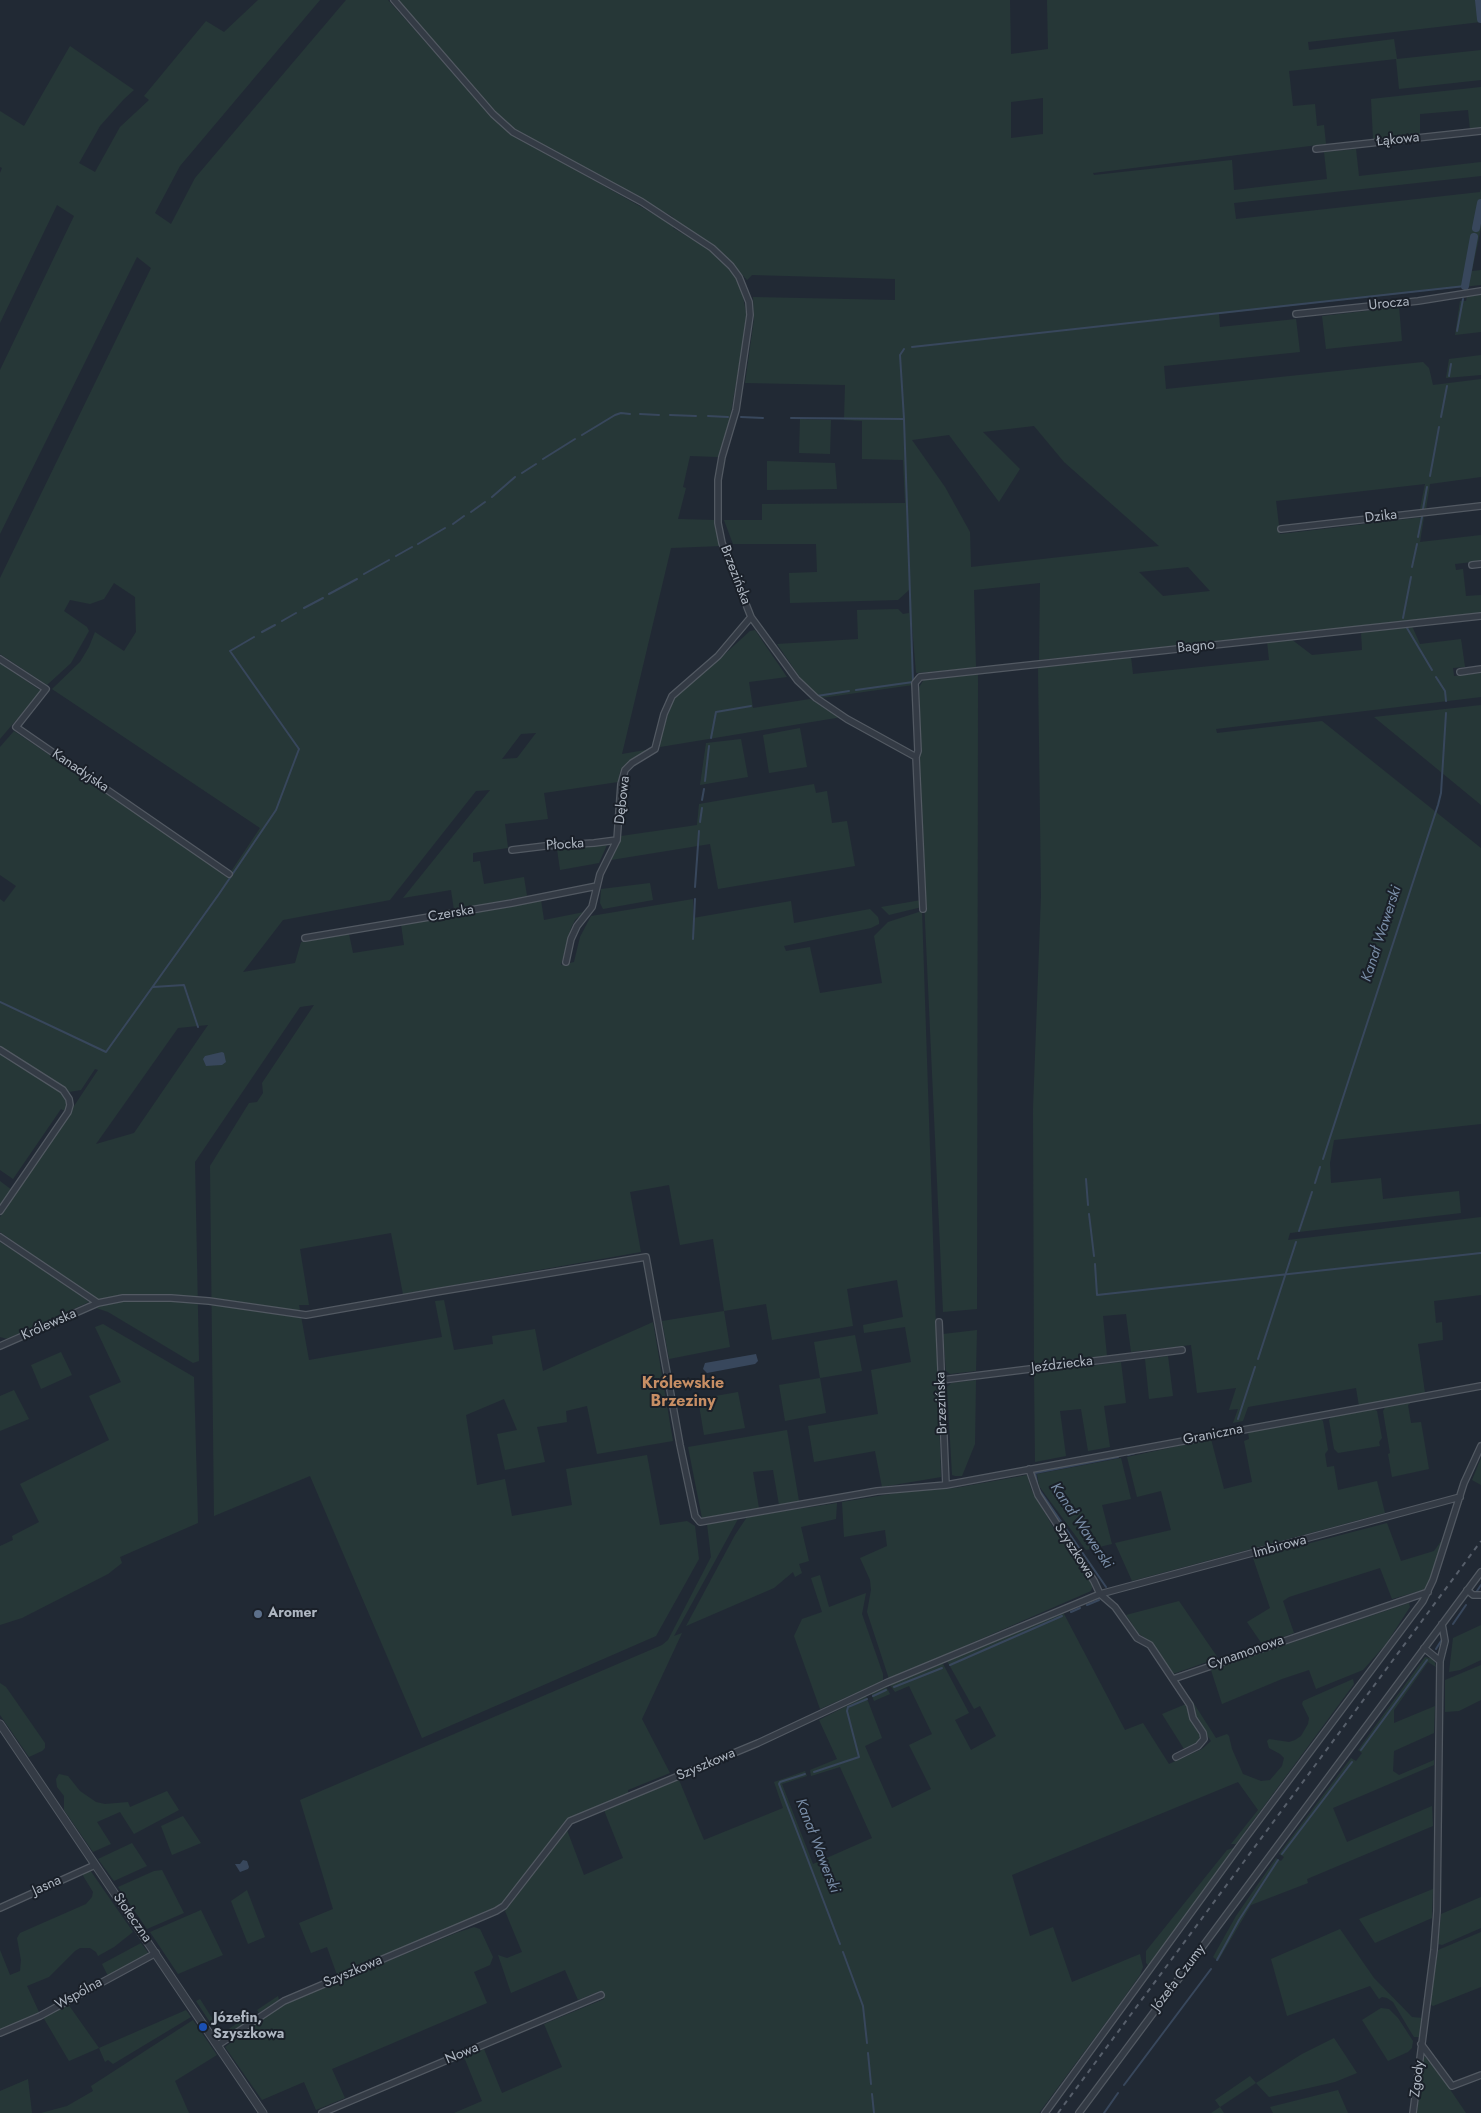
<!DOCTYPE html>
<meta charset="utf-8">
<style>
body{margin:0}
canvas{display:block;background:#212934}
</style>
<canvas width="1481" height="2113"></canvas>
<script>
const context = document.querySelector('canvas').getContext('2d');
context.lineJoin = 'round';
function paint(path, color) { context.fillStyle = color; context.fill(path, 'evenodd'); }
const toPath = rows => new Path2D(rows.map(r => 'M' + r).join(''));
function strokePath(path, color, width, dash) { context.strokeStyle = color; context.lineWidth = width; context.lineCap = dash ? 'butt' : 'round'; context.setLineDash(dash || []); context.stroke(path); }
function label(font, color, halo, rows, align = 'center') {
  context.font = font + ' Jost,sans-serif'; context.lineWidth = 4; context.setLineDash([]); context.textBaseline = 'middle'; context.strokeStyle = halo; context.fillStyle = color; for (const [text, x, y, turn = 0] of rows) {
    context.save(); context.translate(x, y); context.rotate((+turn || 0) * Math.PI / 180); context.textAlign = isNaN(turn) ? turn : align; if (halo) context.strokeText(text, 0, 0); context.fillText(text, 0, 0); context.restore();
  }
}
paint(toPath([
 [258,0,320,0,180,166,155,213,171,224,195,178,346,0,388,0,496,121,512,134,673,225,673,228,710,250,733,273,741,287,746,312,746,325,730,418,718,457,690,456,683,487,686,488,678,519,716,520,721,546,671,548,622,754,651,749,629,761,620,772,618,782,544,793,548,819,505,824,508,848,473,853,473,862,480,861,484,884,524,877,527,896,454,910,451,890,403,898,490,790,476,791,390,900,283,920,243,972,295,963,301,942,349,934,353,953,404,945,401,924,541,900,544,920,584,912,575,920,571,928,561,965,574,962,580,937,591,916,693,899,693,918,791,901,794,923,870,909,878,917,879,921,879,924,871,928,784,946,786,951,810,947,820,993,882,983,874,936,888,922,922,911,941,1477,882,1487,875,1451,814,1462,808,1426,878,1414,871,1370,911,1362,905,1327,864,1333,863,1325,903,1317,897,1280,847,1289,853,1326,772,1340,766,1304,724,1311,730,1347,669,1359,662,1321,724,1311,713,1239,680,1245,669,1185,630,1192,641,1252,403,1294,391,1233,300,1249,309,1305,299,1305,309,1360,442,1337,435,1301,444,1300,454,1350,493,1344,492,1336,535,1329,543,1371,653,1322,673,1441,597,1454,587,1406,566,1411,567,1422,537,1427,545,1462,505,1470,497,1434,517,1430,504,1399,466,1415,477,1485,505,1479,512,1516,572,1505,566,1469,647,1455,660,1525,687,1521,695,1526,699,1559,656,1636,422,1738,310,1476,214,1516,210,1166,249,1103,257,1102,263,1093,262,1083,314,1005,300,1007,195,1162,199,1361,193,1363,108,1312,96,1308,104,1305,0,1232,0,1217,98,1070,95,1069,81,1090,69,1092,0,1046,0,899,4,902,16,886,0,875,0,747,14,731,228,876,260,828,52,689,80,662,89,647,95,632,124,651,136,632,135,597,114,583,104,599,90,604,70,600,64,611,87,627,89,631,71,663,47,685,0,654,0,578,151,268,137,257,0,534,0,370,74,216,57,205,0,323,0,173,2,168,0,167,0,111,24,126,70,46,134,90,124,99,100,126,79,163,95,172,120,127,149,100,144,96,206,21,224,32],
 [536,733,517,758,502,759,521,734],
 [208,1025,134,1133,96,1144,178,1028],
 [398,0,1010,0,1011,54,1048,49,1047,0,1481,0,1481,22,1308,42,1309,50,1394,39,1397,59,1481,50,1481,80,1399,89,1396,59,1289,71,1293,106,1315,104,1317,126,1324,125,1326,144,1093,173,1094,175,1232,160,1234,190,1327,179,1324,152,1356,149,1359,176,1481,162,1481,176,1234,203,1236,219,1480,192,1481,189,1481,228,1472,271,1481,270,1481,285,1219,314,1220,327,1296,319,1300,352,1164,366,1166,389,1423,362,1429,368,1433,385,1481,379,1481,477,1430,484,1426,509,1420,509,1425,484,1276,501,1280,534,1424,517,1420,542,1481,535,1481,561,1455,564,1456,570,1463,569,1466,596,1481,595,1481,613,1039,660,1040,583,974,590,976,668,916,673,912,625,910,626,913,685,821,698,801,679,777,644,858,639,857,610,898,609,903,614,909,613,909,590,898,600,790,603,789,573,817,572,816,544,733,544,724,520,762,520,762,504,905,503,903,460,862,459,862,421,844,420,845,385,745,383,754,319,753,297,895,300,895,279,752,275,747,280,719,249,674,220,673,217,515,129,503,120],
 [1043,98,1043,134,1011,138,1011,102],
 [1034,426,1064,462,1159,546,971,567,970,532,945,487,912,440,949,435,999,502,1020,469,983,432],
 [1188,567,1210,591,1163,596,1139,572],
 [1481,87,1481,128,1470,130,1468,110,1420,114,1420,134,1373,139,1371,99],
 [1481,294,1481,332,1455,335,1460,301,1466,301,1467,296],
 [1399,307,1402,341,1326,349,1322,316],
 [1481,355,1481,375,1446,378,1449,359],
 [800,419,831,420,830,454,799,453],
 [767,461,835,463,837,489,767,490],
 [1412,626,1420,644,1461,639,1465,667,1453,668,1454,676,1481,673,1481,697,1216,729,1217,733,1322,721,1481,848,1481,1124,1334,1140,1330,1163,1331,1183,1381,1178,1383,1199,1459,1191,1461,1213,1290,1233,1288,1240,1481,1217,1481,1295,1434,1301,1436,1323,1442,1322,1443,1340,1418,1344,1425,1393,1359,1406,1356,1388,1248,1407,1243,1421,1233,1423,1238,1409,1229,1410,1236,1388,1197,1393,1191,1345,1131,1352,1126,1314,1103,1316,1107,1356,1034,1364,1033,1109,1041,896,1038,666,1131,657,1133,674,1269,660,1267,641,1291,639,1312,655,1362,650,1361,632],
 [755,630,787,677,749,682,753,708,810,699,842,717,660,747,659,743,674,696,705,672,750,631],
 [0,663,41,691,0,739],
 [978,673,977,1309,943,1312,924,899,917,691,924,679],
 [1481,705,1481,805,1374,717],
 [800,728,807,767,769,773,763,735],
 [741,739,748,777,700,785,706,743],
 [814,784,816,793,827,791,832,823,847,821,855,866,718,889,710,844,611,860,621,836,697,825,699,804],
 [607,845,599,863,560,870,557,849],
 [650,883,653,900,603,909,600,903,601,889],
 [921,900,922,907,897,913,889,915,881,907],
 [0,1052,64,1094,69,1105,66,1112,61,1109,13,1179,0,1170],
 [0,1181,12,1190,0,1209],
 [0,1242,60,1280,89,1302,8,1339,0,1337],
 [103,1324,194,1377,198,1523,120,1557,122,1563,108,1574,22,1618,0,1625,0,1546,13,1540,12,1536,39,1522,20,1484,109,1440,89,1396,121,1382,95,1327],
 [977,1330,976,1371,950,1374,946,1371,943,1334],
 [855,1335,862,1371,820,1378,826,1413,785,1421,779,1385,820,1378,814,1342],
 [61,1352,72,1375,41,1389,31,1365],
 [1168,1356,1173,1396,1149,1399,1145,1359],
 [1121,1362,1126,1403,1104,1406,1110,1447,1088,1451,1081,1409,1060,1411,1066,1456,1035,1462,1034,1373],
 [976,1380,975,1444,962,1476,955,1476,952,1475,947,1387,951,1383],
 [14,1390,29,1419,0,1431,0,1396],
 [738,1392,745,1428,704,1435,698,1399],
 [1412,1402,1408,1405,1411,1423,1421,1422,1429,1469,1392,1477,1388,1454,1390,1453,1383,1411,1386,1406],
 [1373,1409,1377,1411,1382,1438,1379,1442,1380,1446,1338,1453,1334,1449,1329,1420,1331,1417],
 [1319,1418,1323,1421,1328,1450,1325,1454,1327,1467,1334,1466,1338,1490,1377,1481,1385,1513,1132,1581,1115,1543,1171,1530,1161,1491,1137,1497,1127,1457,1211,1439,1224,1489,1252,1482,1244,1441,1249,1439,1248,1431],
 [787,1430,799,1501,779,1505,773,1470,753,1472,759,1508,702,1518,688,1447],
 [1121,1458,1131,1499,1102,1505,1112,1544,1086,1550,1039,1486,1037,1474],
 [1481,1458,1481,1485,1472,1480],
 [1027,1475,1031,1489,1057,1534,1093,1585,1091,1591,889,1679,867,1612,871,1590,870,1580,860,1558,887,1546,885,1530,844,1537,842,1502,902,1492,955,1488],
 [837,1503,836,1519,801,1527,809,1561,799,1564,802,1573,795,1577,793,1572,774,1588,686,1626,735,1535,747,1517],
 [738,1519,674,1636,682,1633,642,1719,670,1773,628,1790,628,1795,569,1818,501,1907,337,1975,327,1947,311,1953,299,1923,333,1909,300,1800,662,1645,668,1640,711,1557,707,1524],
 [1387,1523,1401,1561,1434,1551,1445,1536,1431,1580,1426,1589,1392,1599,1380,1568,1289,1597,1283,1601,1294,1633,1262,1644,1247,1622,1270,1608,1253,1558],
 [820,1575,829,1607,866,1593,862,1614,883,1674,883,1681,820,1709,794,1636,802,1619,822,1612,811,1578],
 [1179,1601,1218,1658,1173,1674,1151,1642,1139,1634,1126,1615],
 [1409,1603,1410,1607,1386,1644,1363,1670,1316,1689,1309,1670,1282,1679,1222,1704,1211,1670],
 [1063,1612,1125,1730,1143,1723,1169,1764,1202,1749,1211,1741,1200,1725,1187,1698,1189,1696,1216,1738,1227,1734,1229,1736,1232,1749,1243,1774,1261,1781,1270,1780,1282,1766,1284,1758,1280,1754,1269,1748,1267,1741,1269,1739,1289,1742,1295,1740,1301,1736,1308,1724,1309,1718,1302,1704,1303,1701,1353,1679,1354,1684,1236,1844,1231,1844,1258,1810,1238,1782,1012,1875,1030,1936,1053,1927,1072,1982,1140,1954,1143,1967,1140,1975,1118,2006,1039,2113,454,2113,482,2101,464,2057,484,2049,502,2093,562,2067,544,2024,604,1999,600,1991,578,2000,565,1970,511,1993,498,1955,507,1958,522,1952,505,1911,567,1830,584,1875,623,1858,604,1810,679,1780,704,1840,783,1808,774,1782,805,1771,807,1776,782,1784,813,1864,872,1838,840,1767,811,1776,810,1770,837,1759,819,1720,866,1696,882,1738,865,1746,892,1808,931,1789,909,1745,932,1734,909,1686,895,1692,890,1685,942,1662,969,1713,955,1720,971,1750,996,1736,980,1706,974,1709,947,1661],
 [1481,1625,1481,1660,1460,1670,1449,1672,1453,1638],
 [1425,1657,1434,1659,1436,1667,1428,1662,1394,1710,1394,1723,1435,1706,1434,1733,1394,1751,1393,1771,1399,1775,1434,1760,1434,1765,1333,1808,1347,1842,1432,1806,1433,1826,1307,1879,1308,1883,1251,1905,1218,1961,1213,1957,1236,1916,1276,1858,1281,1861,1284,1857,1279,1854,1351,1758,1356,1761,1362,1753,1358,1750],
 [1481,1665,1481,1700,1459,1711,1445,1712,1445,1680],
 [0,1683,6,1687,45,1743,45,1748,42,1751,29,1757,0,1715],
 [886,1686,890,1694,874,1701,871,1693],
 [1186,1704,1190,1718,1200,1736,1197,1743,1184,1749,1162,1714],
 [59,1774,68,1776,80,1791,96,1802,105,1804,128,1802,130,1807,167,1791,179,1810,134,1834,120,1812,97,1822,111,1844,93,1852,64,1810,64,1796,57,1787,56,1779],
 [183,1816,201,1843,172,1855,161,1826],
 [132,1843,147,1866,114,1881,98,1859],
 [1233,1848,1235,1849,1149,1966,1146,1963,1146,1951,1227,1850],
 [90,1870,133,1932,114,1947,98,1956,96,1952,90,1948,80,1948,75,1951,49,1977,27,1986,39,2012,0,2030,0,1950,10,1975,20,1971,21,1960,17,1938,20,1933,86,1904,92,1897,93,1892,82,1874],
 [162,1870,184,1913,147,1929,118,1887,154,1871],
 [1433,1889,1432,1918,1375,1943,1359,1919],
 [247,1890,265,1937,248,1944,231,1901],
 [1481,1897,1481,1928,1442,1945,1438,1944,1441,1914],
 [201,1910,223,1955,178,1974,150,1932],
 [474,1927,480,1929,493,1957,490,1965,474,1972,487,2003,332,2069,345,2098,316,2110,304,2082,262,2100,225,2047,282,2005,456,1933],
 [1340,1929,1374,1978,1412,2017,1422,2018,1419,2037,1414,2037,1412,2034,1393,2002,1387,1998,1382,1997,1379,1999,1370,1986,1287,2016,1271,1959],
 [1481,1932,1481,1987,1433,2006,1430,2004,1438,1950],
 [141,1943,149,1954,108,1976,102,1964],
 [278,1996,279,2000,259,2013,257,2010],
 [200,1999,219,2029,227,2030,250,2015,252,2018,221,2039,196,2001],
 [68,2004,99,2048,186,2010,191,2017,113,2064,108,2060,105,2062,99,2048,69,2061,43,2017],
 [1381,2008,1389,2009,1398,2018,1413,2041,1412,2048,1408,2052,1388,2061,1362,2020],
 [193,2020,217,2055,175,2081,189,2113,41,2113,67,2106,93,2091,91,2086],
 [1334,2038,1357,2073,1335,2082,1269,2097,1256,2083,1220,2107,1224,2113,1211,2113,1220,2107,1215,2100,1250,2076,1256,2083,1302,2054],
 [1425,2057,1428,2057,1466,2113,1417,2113,1423,2059],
 [28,2079,32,2113,0,2113,0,2091],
 [1338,2090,1348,2113,1273,2113,1270,2107]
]), '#263737');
paint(toPath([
 [222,1052,224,1053,226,1062,222,1065,206,1066,203,1059,205,1056],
 [756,1354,758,1361,755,1364,707,1373,703,1369,705,1363],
 [243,1860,247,1861,249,1867,248,1869,240,1872,235,1864,240,1864]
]), '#38475c');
strokePath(toPath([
 [1457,331,1463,299],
 [912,347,1465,286,1465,289],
 [1449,376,1451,364],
 [640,414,659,415],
 [670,415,696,416],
 [708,416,728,417],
 [741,417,763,418],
 [1441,417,1447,386],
 [791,418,904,419],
 [582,435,615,415,621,413,630,414],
 [543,459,575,439],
 [522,473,536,464],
 [1430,476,1439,427],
 [492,497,515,477],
 [1423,509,1427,487],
 [471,512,485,502],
 [453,524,464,516],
 [1418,537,1422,517],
 [418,544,445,528],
 [396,556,412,547],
 [1412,567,1417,544],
 [364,574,389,560],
 [329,594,357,579],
 [304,608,323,598],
 [1403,618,1411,577],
 [282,621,296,613],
 [1407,628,1432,670],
 [262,632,275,625],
 [1436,677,1445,691,1446,701],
 [856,690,913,682,904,419,900,355,904,349],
 [817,696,849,691],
 [711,738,716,712,751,706],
 [705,781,709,746],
 [702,800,704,789],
 [700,822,702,808],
 [695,887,699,831],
 [693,939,695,899],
 [153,987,184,985,198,1027],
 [0,1002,106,1052,219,894,276,810,299,749,230,651,254,637],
 [1323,1159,1438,805,1441,793,1446,713],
 [1086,1179,1088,1205],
 [1315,1183,1320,1167],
 [1089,1214,1094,1256],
 [1299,1231,1312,1192],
 [1095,1264,1097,1295,1481,1253],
 [1258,1359,1296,1242],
 [1238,1419,1255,1367],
 [1128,1455,1135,1453],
 [1037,1483,1035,1473,1118,1457],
 [1038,1488,1106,1587],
 [1477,1591,1481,1585],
 [1087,1605,1099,1600],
 [1071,1612,1080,1608],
 [1453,1624,1466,1605],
 [1436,1649,1441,1641],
 [950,1665,1062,1616],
 [894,1687,942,1668],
 [873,1696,886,1690],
 [1361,1750,1427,1660],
 [814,1772,859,1757,847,1711,848,1707,867,1699],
 [805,1774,780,1782,779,1784,840,1944],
 [1282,1854,1352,1762],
 [843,1952,863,2006,867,2043],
 [1217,1960,1239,1920,1278,1860],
 [868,2053,871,2084],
 [1124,2085,1211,1969],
 [872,2094,874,2113],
 [1104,2113,1118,2093]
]), '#38475c', 2);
strokePath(toPath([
 [1479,0,1481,19],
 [1476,228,1481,203],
 [1465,286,1474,237]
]), '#38475c', 8);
const minor = toPath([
 [394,0,493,114,513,132,642,202,712,248,731,266,739,277,749,302,750,315,736,410,722,457,718,480,718,523,722,543,751,617,797,680,816,698,847,719,916,757],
 [1316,149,1481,131],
 [1296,314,1418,301,1481,291],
 [1281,529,1481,506],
 [1472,565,1481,564],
 [0,659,46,689,16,727,229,874],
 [1460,672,1481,669],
 [512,850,545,846,594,843,617,840],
 [923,909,916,757,918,751,915,683,920,677,1481,616],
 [305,938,512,903,597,886],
 [566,962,571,939,577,926,592,907,600,874,617,840,621,784,625,770,632,763,655,749,664,714,672,696,718,656,751,617],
 [0,1050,63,1090,69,1099,70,1105,68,1112,0,1211],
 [0,1237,98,1303],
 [939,1322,946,1485],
 [0,1346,98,1303,123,1298,171,1298,209,1301,306,1315,436,1292,646,1257,680,1445,695,1516,700,1522,877,1491,946,1485,1481,1386],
 [942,1380,1182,1350],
 [1467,1590,1473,1595,1481,1595],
 [1100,1594,1460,1497],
 [1100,1594,1115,1607,1137,1638,1150,1645,1190,1705,1193,1718,1203,1733,1204,1739,1198,1746,1176,1757],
 [1440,1661,1445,1641,1442,1624],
 [1173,1679,1428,1592],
 [0,1908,95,1865],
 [0,2033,40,2016,156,1953],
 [1421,2044,1452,2086,1481,2075],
 [218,2045,284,2001,496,1911,504,1906,570,1821,758,1743,886,1683,1100,1594,1094,1581,1038,1495,1029,1469],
 [322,2113,601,1995],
 [1045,2113,1244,1840,1423,1601,1433,1580,1464,1483,1481,1446],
 [1079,2113,1481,1572],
 [1413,2113,1434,1950,1437,1911,1440,1661,1424,1648]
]);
const tertiary = toPath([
 [0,1724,263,2113]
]);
strokePath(minor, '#525962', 8);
strokePath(tertiary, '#525962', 9);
strokePath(minor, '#343b45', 5.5);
strokePath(tertiary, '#343b45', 7);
strokePath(toPath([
 [1058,2113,1481,1541]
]), '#575f6b', 2, [5, 5]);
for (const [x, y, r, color] of [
 [258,1614,5,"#5c6f8a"],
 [203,2027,5,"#1a4fb4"]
]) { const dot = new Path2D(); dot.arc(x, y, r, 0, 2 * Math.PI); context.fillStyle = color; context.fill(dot); strokePath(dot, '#1a2029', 2); }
label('14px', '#aeb6c1', '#1a2029', [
 ["Łąkowa",1398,140,-6],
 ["Urocza",1389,304,-6],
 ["Dzika",1381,517,-7],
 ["Brzezińska",735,575,69],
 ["Bagno",1196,647,-6],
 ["Kanadyjska",80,771,34],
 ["Dębowa",623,800,-84],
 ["Płocka",565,845,-4],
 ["Czerska",451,914,-10],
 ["Królewska",49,1325,-24],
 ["Jeździecka",1062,1365,-7],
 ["Brzezińska",942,1403,-92],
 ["Graniczna",1213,1435,-11],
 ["Imbirowa",1280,1547,-15],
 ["Szyszkowa",1074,1551,57],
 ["Cynamonowa",1246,1653,-19],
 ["Szyszkowa",706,1765,-23],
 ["Jasna",47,1886,-24],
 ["Stołeczna",132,1918,55],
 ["Szyszkowa",353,1972,-23],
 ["Józefa Czumy",1179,1978,-53],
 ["Wspólna",79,1994,-29],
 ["Nowa",462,2054,-23],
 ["Zgody",1418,2079,-83]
]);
label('bold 14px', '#aeb6c1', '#1a2029', [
 ["Aromer",268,1614],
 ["Józefin,",213,2019],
 ["Szyszkowa",213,2035]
], 'left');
label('italic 15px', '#798da7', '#1a2029', [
 ["Kanał Wawerski",1382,934,-72],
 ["Kanał Wawerski",1081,1526,56],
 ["Kanał Wawerski",817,1846,69]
]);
label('bold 16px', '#c78e64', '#1a2029', [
 ["Królewskie",683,1384],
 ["Brzeziny",683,1402]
]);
</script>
